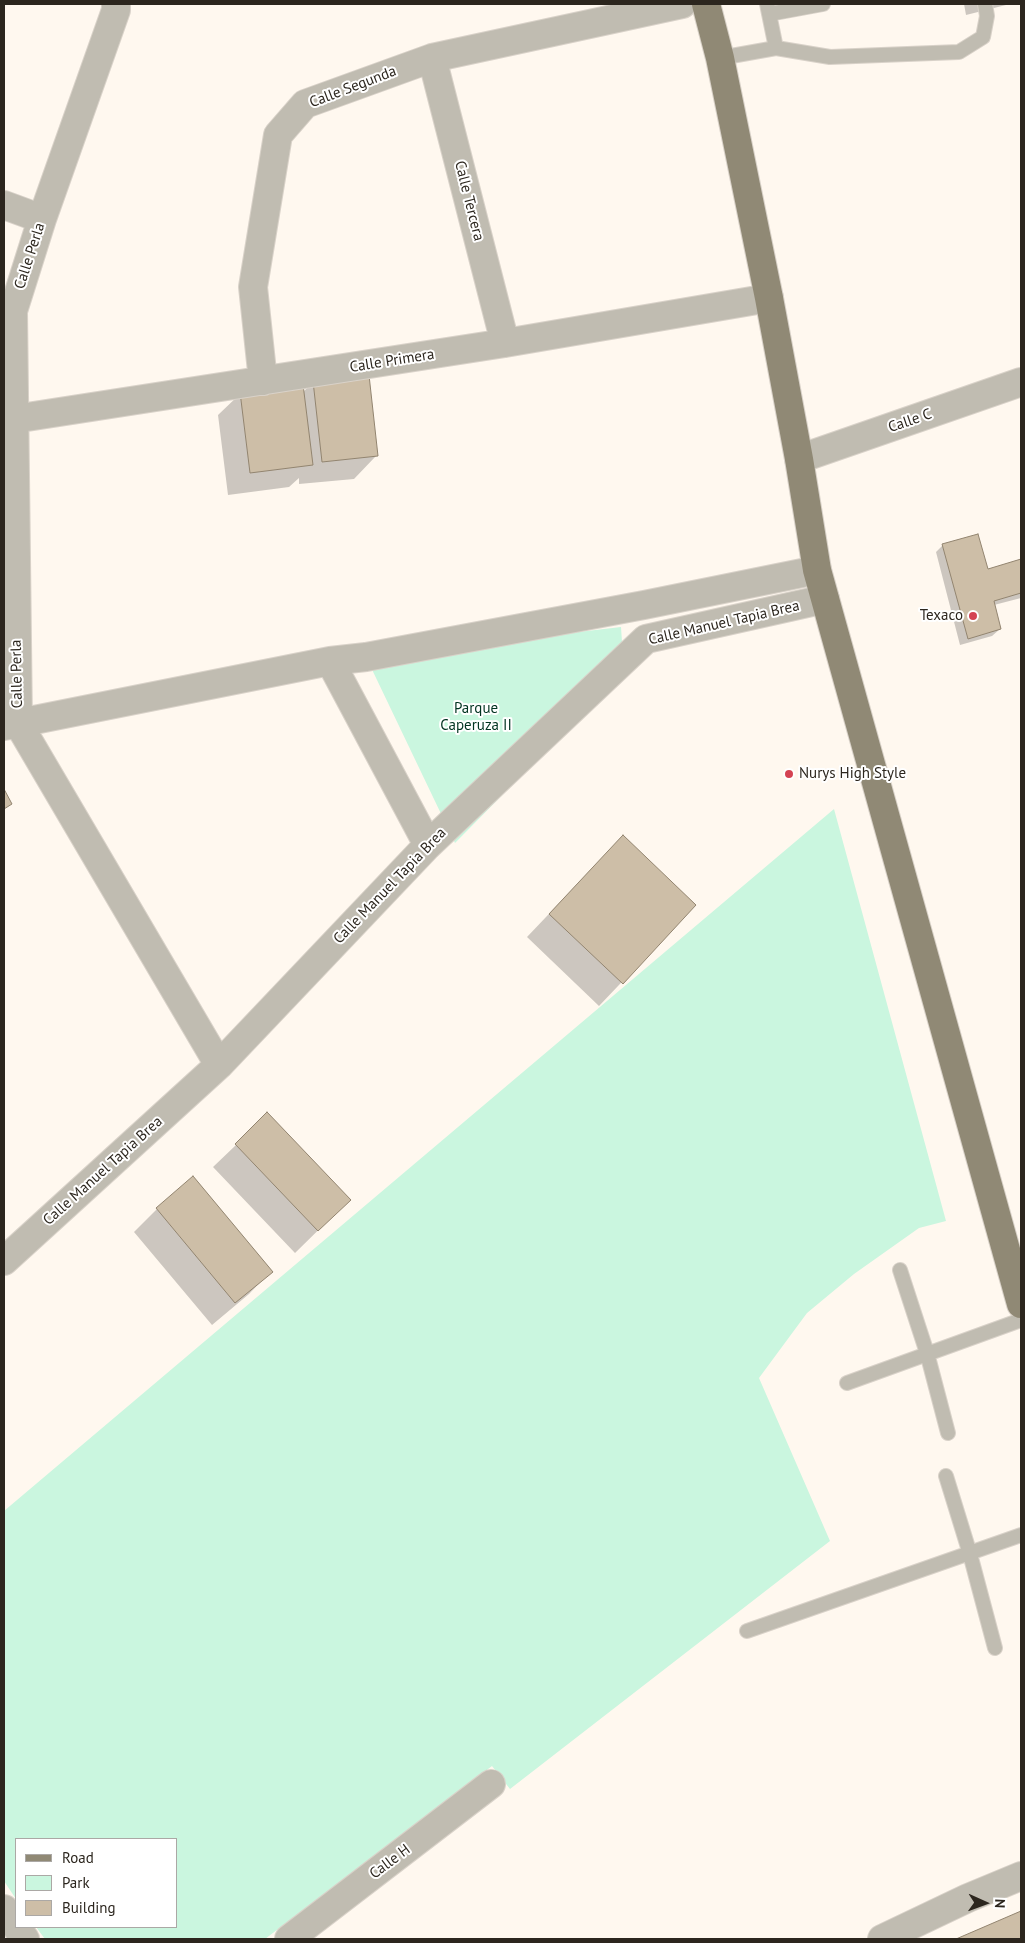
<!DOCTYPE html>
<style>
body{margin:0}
#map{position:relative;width:1025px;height:1943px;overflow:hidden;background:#fff8ef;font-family:"PT Sans",sans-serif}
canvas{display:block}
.frame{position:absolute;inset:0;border:5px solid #2c261e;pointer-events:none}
.legend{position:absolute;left:15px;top:1838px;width:162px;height:90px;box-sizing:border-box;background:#fff;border:1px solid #aba8a5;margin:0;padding:6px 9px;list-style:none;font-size:15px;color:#2c261e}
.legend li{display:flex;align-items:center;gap:10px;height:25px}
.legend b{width:25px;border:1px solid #aba8a5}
.north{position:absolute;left:960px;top:1878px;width:50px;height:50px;-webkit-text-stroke:4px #fff;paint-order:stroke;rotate:92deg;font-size:14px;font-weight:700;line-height:20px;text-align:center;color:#2c261e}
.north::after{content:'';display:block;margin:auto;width:18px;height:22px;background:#2c261e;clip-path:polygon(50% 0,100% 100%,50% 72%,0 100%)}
</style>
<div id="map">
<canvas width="1025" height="1943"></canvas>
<div class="frame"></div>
<ul class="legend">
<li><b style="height:6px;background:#908975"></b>Road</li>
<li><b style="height:14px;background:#caf6df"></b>Park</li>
<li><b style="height:14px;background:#cdbea7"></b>Building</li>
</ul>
<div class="north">N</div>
</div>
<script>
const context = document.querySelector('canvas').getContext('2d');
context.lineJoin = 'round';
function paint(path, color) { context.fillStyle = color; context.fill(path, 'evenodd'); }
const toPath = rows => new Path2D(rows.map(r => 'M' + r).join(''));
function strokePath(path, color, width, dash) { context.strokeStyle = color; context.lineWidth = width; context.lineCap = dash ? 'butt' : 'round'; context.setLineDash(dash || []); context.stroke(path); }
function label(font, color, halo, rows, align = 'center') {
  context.font = font + ' "PT Sans",sans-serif'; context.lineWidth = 4; context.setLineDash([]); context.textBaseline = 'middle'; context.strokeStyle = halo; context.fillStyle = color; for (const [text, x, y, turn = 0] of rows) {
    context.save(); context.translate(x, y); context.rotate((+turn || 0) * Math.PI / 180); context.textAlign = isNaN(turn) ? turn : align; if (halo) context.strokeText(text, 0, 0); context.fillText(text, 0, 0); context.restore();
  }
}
paint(toPath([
 [621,627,624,672,455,843,366,657],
 [834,809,946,1221,919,1228,854,1274,807,1313,759,1378,830,1541,510,1789,492,1766,265,1939,45,1939,36,1927,176,1927,176,1839,16,1839,16,1899,4,1881,4,1511]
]), '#caf6df');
paint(toPath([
 [964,4,1010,4,966,15],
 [313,382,376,456,354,479,299,484,299,478,289,487,228,495,218,415,241,393,303,392],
 [943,545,987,570,1021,561,1021,598,994,605,1000,629,992,636,960,645,936,552],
 [623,836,695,905,599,1006,527,937],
 [236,1145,349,1200,295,1253,213,1167],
 [193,1178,271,1271,249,1294,212,1325,134,1232,157,1209],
 [1021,1913,1021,1939,960,1939]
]), '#0003');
const building = toPath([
 [369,375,378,456,322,462,313,381,369,375],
 [303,384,313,465,250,473,240,392,303,384],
 [978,534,988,569,1021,559,1021,593,994,601,1001,629,968,639,942,544,978,534],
 [4,789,12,804,4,809,4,789],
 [623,835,696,905,623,984,549,914,623,835],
 [267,1112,351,1200,318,1231,235,1144,267,1112],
 [193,1176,273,1272,235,1303,156,1208,193,1176],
 [1021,1911,1021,1939,956,1939,1021,1911]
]);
paint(building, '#cdbea7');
strokePath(building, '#92846f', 1);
const lane = toPath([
 [767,4,776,48],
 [769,14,823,4],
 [720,58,776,48,830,57,959,52,983,37,987,16,985,4],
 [900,1270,927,1353,948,1433],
 [847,1383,1021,1320],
 [946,1476,970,1554,995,1648],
 [747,1631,1021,1535]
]);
const street = toPath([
 [116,4,116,10,42,219,13,311,18,723,219,1065],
 [432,58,505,343],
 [4,205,42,219],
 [263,381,253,287,278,135,305,104,432,58,682,4],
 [14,419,505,343,769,298],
 [799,459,1021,382],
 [330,661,428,845],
 [4,726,330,661,366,657,644,605,817,570],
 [4,1261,219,1065,428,845,646,639,825,599],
 [4,1909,25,1939],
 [289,1939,491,1784],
 [882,1939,968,1898,1021,1876]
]);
const primary = toPath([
 [706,4,720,58,769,298,799,459,817,570,1021,1304]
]);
strokePath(lane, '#d9d2c9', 16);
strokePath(street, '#d9d2c9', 30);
strokePath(primary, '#d9d2c9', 30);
strokePath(lane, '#c0bcb1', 14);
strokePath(street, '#c0bcb1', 28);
strokePath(primary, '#908975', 28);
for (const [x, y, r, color] of [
 [973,616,5,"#d44353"],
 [789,774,5,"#d44353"]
]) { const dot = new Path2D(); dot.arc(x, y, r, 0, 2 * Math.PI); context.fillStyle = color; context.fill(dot); strokePath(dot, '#fff', 2); }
label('15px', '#2c261e', '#fff', [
 ["Calle Segunda",353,87,-21],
 ["Calle Tercera",469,201,76],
 ["Calle Perla",30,256,-72],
 ["Calle Primera",392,361,-9],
 ["Calle C",910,421,-19],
 ["Calle Manuel Tapia Brea",724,623,-13],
 ["Calle Perla",17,674,-91],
 ["Calle Manuel Tapia Brea",390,886,-46],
 ["Calle Manuel Tapia Brea",103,1171,-42],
 ["Calle H",390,1862,-37]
]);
label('15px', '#2c261e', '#fff', [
 ["Texaco",963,616],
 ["Nurys High Style",799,774,"left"]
], 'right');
label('15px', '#003320', '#fff', [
 ["Parque",476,709],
 ["Caperuza II",476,726]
]);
</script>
